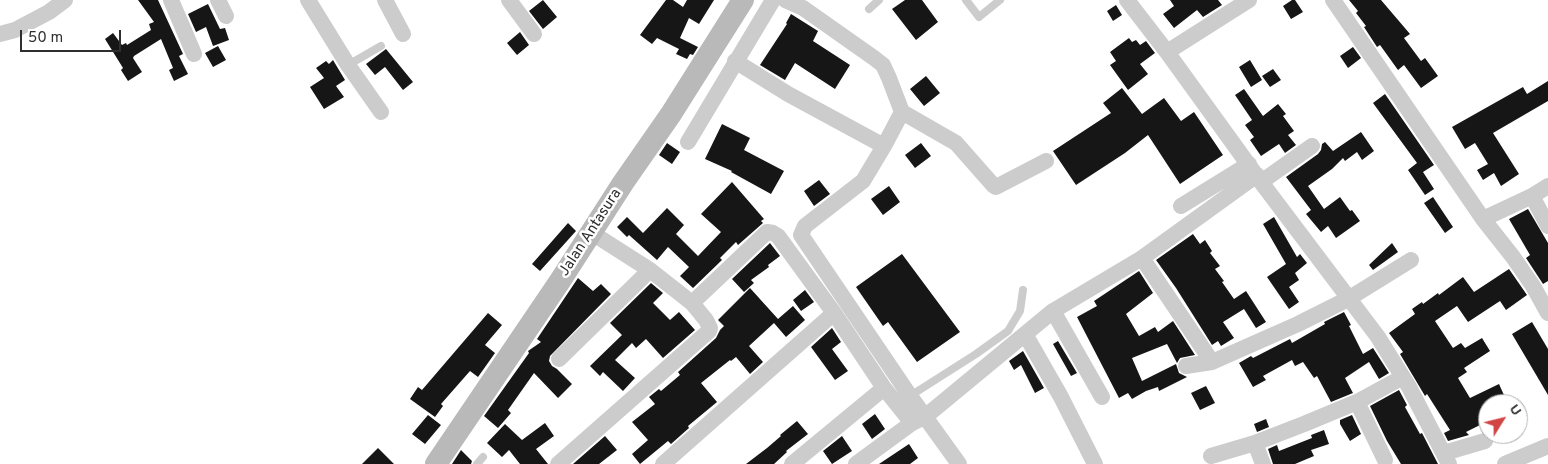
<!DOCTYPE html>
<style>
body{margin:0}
#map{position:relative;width:1548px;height:464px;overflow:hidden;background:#fff;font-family:Overpass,sans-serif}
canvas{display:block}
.north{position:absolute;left:1478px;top:394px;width:50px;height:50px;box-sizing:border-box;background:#fff;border:1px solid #acacac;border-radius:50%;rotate:54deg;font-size:14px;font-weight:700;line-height:20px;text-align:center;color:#2f2f2f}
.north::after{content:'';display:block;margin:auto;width:18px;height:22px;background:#d24545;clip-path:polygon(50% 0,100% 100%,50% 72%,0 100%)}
.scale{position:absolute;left:20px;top:30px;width:101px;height:22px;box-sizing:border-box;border:2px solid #2f2f2f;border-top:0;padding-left:6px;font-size:15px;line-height:18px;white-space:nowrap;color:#2f2f2f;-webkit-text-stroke:4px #fff;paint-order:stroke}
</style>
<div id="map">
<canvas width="1548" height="464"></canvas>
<div class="north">U</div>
<div class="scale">50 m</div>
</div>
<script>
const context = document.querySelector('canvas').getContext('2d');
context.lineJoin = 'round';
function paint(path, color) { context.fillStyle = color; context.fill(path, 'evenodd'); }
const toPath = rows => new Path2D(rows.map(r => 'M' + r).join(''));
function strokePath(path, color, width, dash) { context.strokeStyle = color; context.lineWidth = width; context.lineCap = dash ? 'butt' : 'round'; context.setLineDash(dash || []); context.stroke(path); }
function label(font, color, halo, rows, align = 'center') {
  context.font = font + ' Overpass,sans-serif'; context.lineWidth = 5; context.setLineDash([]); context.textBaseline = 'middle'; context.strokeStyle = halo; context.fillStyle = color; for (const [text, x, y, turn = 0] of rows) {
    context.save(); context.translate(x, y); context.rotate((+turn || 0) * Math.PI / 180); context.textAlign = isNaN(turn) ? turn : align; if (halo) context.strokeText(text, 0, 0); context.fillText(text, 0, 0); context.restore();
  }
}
paint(toPath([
 [138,0,158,0,183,54,179,56,188,74,174,81,169,70,173,68,161,39,134,56,133,58,142,72,128,81,121,70,123,68,105,39,113,33,122,45,126,43,127,45,151,30,149,24,154,22],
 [543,0,557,17,543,29,529,11],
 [666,0,673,0,683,7,687,0,714,0,699,24,689,18,680,38,698,47,693,55,690,54,687,59,676,54,679,49,657,38,652,44,640,35],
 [905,0,922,0,938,22,916,40,892,9],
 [1170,0,1218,0,1222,5,1203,17,1197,10,1174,28,1163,14,1174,6],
 [1292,0,1295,0,1303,12,1291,19,1283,6],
 [1349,0,1381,0,1410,34,1404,38,1421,61,1425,58,1438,76,1421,88,1404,65,1398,70,1380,45,1377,47,1364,27,1366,26,1356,13,1358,11],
 [208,4,220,29,225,28,229,40,213,46,206,27,196,32,188,14],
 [1116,5,1122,15,1113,21,1107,11],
 [791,14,818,31,813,41,850,65,835,89,795,63,785,80,760,65,787,24,786,23],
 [520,32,529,45,517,55,507,43],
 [1129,38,1132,42,1136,40,1140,45,1146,41,1155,53,1140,64,1148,74,1128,90,1110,65,1116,61,1110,52],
 [218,46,226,60,213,67,205,53],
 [1353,47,1361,58,1348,68,1340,56],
 [386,49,413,82,403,90,385,67,375,75,366,64],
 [333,60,345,80,336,86,344,97,324,109,310,87,324,78,316,68,326,61,329,64],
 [1250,60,1262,80,1251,87,1239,67],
 [1273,69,1281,80,1270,87,1262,76],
 [926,76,940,93,924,106,910,89],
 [1548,81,1548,101,1493,133,1519,174,1501,186,1494,173,1483,180,1477,170,1488,164,1475,143,1465,149,1452,127,1523,87,1527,94],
 [1122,88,1142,114,1164,98,1181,121,1194,112,1223,155,1180,184,1148,135,1125,153,1076,185,1053,151,1111,113,1103,103],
 [1244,89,1263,116,1278,104,1286,114,1283,116,1294,131,1288,135,1296,145,1285,153,1279,144,1261,156,1250,140,1254,137,1245,125,1252,120,1235,95],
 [1385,94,1434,165,1423,172,1434,189,1425,195,1408,170,1417,163,1373,103],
 [722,124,750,138,744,150,784,171,771,194,731,172,732,171,705,159],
 [1361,132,1374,151,1362,160,1357,152,1345,161,1343,158,1332,169,1308,186,1324,209,1340,197,1350,211,1352,210,1360,221,1336,238,1328,226,1321,232,1306,214,1311,210,1286,177,1318,154,1321,150,1322,144,1325,142,1333,151],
 [667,143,680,152,672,164,659,155],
 [921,143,931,156,915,168,905,155],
 [819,180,830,194,814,206,804,191],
 [732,182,764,219,761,221,763,223,738,245,736,242,720,258,722,260,693,288,680,276,689,267,668,247,657,260,629,235,627,237,617,227,627,217,643,233,667,208,684,225,676,234,698,256,721,232,701,214],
 [889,186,900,202,883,215,871,199],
 [1433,197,1453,227,1445,233,1424,203],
 [1528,209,1548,243,1548,281,1543,284,1526,258,1530,255,1509,219],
 [1274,217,1297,257,1300,254,1307,263,1295,273,1299,280,1289,287,1299,302,1289,309,1267,277,1286,264,1263,224],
 [568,223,576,231,540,271,532,264],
 [1193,234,1200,244,1205,240,1212,251,1210,253,1220,266,1215,269,1224,281,1222,282,1234,299,1246,291,1266,322,1256,328,1244,309,1223,322,1234,338,1221,346,1218,341,1212,345,1176,288,1156,260],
 [770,243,780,256,768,265,769,267,751,280,754,283,744,292,732,279],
 [1392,243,1398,252,1373,270,1369,265],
 [902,254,960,332,917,362,888,322,883,326,856,287],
 [1509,269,1527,295,1506,310,1500,301,1468,322,1457,306,1435,321,1453,348,1461,343,1465,348,1482,338,1490,351,1464,368,1467,372,1458,378,1470,398,1499,384,1508,404,1488,404,1488,421,1466,432,1469,435,1448,441,1444,433,1450,430,1427,394,1425,396,1400,354,1403,352,1389,333,1415,314,1412,309,1422,302,1423,304,1438,293,1439,295,1463,277,1474,292],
 [1139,271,1153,293,1126,314,1139,336,1155,327,1158,332,1173,321,1195,355,1180,358,1177,363,1167,344,1132,358,1142,381,1176,364,1179,373,1187,377,1159,391,1158,387,1146,391,1132,399,1128,393,1119,398,1077,317,1097,306,1094,301],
 [578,278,593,291,601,284,611,294,550,356,549,361,552,366,557,369,572,384,558,398,534,373,508,410,511,413,498,428,484,416,529,353,528,351,541,342,537,339],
 [651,283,663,293,653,303,670,320,679,312,695,330,663,358,646,339,636,348,632,343,615,360,635,378,623,391,603,372,600,376,590,366,622,335,610,323],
 [750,288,778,319,793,306,805,320,786,337,774,323,749,346,763,362,750,374,736,357,731,361,730,360,701,383,717,402,688,426,689,428,671,444,668,441,640,464,632,454,648,440,632,422,655,404,649,397,659,389,661,391,680,375,678,372,716,338,720,330,724,326,718,320],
 [805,290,814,302,801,311,793,300],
 [1344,312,1351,325,1349,326,1363,354,1373,348,1389,373,1379,379,1369,362,1345,378,1353,393,1331,402,1317,376,1314,378,1303,362,1295,366,1292,360,1263,376,1266,380,1253,387,1239,363,1251,356,1253,358,1290,339,1292,343,1325,324,1324,322],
 [488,313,502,325,485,345,495,353,478,377,470,371,441,404,443,406,435,417,410,399,418,387,422,390],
 [1532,322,1548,349,1548,395,1512,334],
 [832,328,841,342,832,349,848,371,835,380,811,347],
 [1058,341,1077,373,1071,376,1053,344],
 [1023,351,1044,388,1035,393,1021,365,1014,370,1009,361],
 [1206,386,1215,403,1200,410,1191,393],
 [1399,390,1407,405,1405,407,1420,434,1422,433,1438,464,1401,464,1387,441,1370,406],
 [875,414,885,429,872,439,862,424],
 [428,415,441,425,425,444,412,434],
 [1352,415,1361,434,1350,441,1340,424,1340,420],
 [1266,419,1269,427,1257,432,1254,424],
 [797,421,808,434,786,451,787,452,774,464,746,464,767,448,781,436,780,435],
 [545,423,554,436,536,449,548,464,520,464,509,450,502,457,487,443,505,424,522,440],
 [1324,430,1329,444,1311,450,1314,456,1295,464,1273,464,1268,449,1277,445,1279,451,1312,438,1311,435],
 [605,436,617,450,599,464,573,464],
 [842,436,852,451,832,464,823,451],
 [909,444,918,458,910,464,879,464],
 [378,448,394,464,362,464],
 [461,450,472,461,471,464,452,464]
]), '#161616');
strokePath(toPath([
 [966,0,979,17,1000,0],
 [869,9,879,0],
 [348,65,381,46],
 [910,396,976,354,1008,331,1020,311,1023,290],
 [477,464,483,457]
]), '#ccc', 8);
strokePath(toPath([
 [171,0,194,54],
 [218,0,226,16],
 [308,0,348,65,381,112],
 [385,0,403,34],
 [509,0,534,34],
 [785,0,803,8,874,58,883,65,889,78,902,112,884,146,863,181,805,226,801,235,910,396,959,464],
 [1127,0,1167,52,1261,182,1378,337,1409,387,1449,464],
 [1333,0,1483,219,1513,257,1533,286,1548,313],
 [0,34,15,30,49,12,65,0],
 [1167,52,1249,0],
 [735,61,788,94,884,146],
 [902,112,956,143,993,185,996,187,1046,161],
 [688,142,773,0],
 [1261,182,1312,146],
 [1532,196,1548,226],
 [1181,206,1249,164],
 [1483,219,1532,196,1548,186],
 [592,233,650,270,692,303,767,232,773,233,778,236,834,313,884,388,912,423],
 [1142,258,1212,362],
 [1053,311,1102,397],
 [1025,334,1061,397,1095,464],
 [559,359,650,270],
 [1186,366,1212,362,1298,324,1348,299,1411,260],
 [1357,402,1385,460],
 [1255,443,1263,464],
 [1444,453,1485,441],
 [1211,456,1255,443,1304,424,1357,402,1403,377],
 [558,464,709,331,710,328,706,320,692,303],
 [663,464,834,313],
 [792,464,884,388],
 [856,464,912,423,926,416,1053,311,1142,258,1257,175],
 [1505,464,1548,446]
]), '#ccc', 16);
strokePath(toPath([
 [436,464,560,281,623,183,671,114,743,0]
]), '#b9b9b9', 22);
label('15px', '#2f2f2f', '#fff', [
 ["Jalan Antasura",591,233,-57]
]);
</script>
